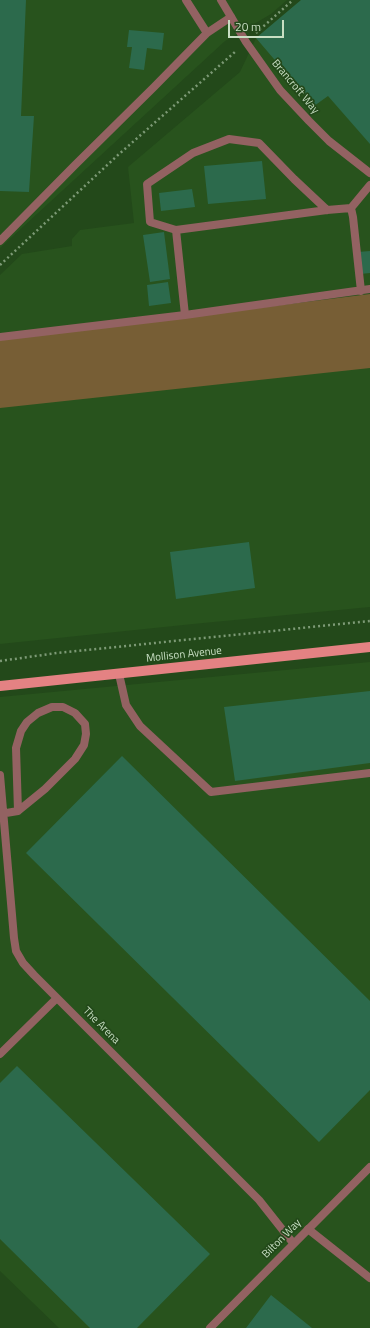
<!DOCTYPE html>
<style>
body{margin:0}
#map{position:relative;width:370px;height:1328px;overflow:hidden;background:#23491a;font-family:"Titillium Web",sans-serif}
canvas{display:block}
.scale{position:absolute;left:228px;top:20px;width:56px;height:18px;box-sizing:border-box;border:2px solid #c8dec3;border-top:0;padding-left:5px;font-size:12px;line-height:14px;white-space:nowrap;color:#c8dec3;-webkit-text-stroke:3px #23491a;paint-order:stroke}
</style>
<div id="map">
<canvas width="370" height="1328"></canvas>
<div class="scale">20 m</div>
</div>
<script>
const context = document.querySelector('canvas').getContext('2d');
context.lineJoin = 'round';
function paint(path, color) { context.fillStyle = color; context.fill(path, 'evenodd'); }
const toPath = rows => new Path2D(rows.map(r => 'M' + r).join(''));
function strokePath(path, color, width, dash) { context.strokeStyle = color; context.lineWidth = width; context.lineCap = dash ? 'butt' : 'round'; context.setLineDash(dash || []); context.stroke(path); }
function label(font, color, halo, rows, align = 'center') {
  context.font = font + ' "Titillium Web",sans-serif'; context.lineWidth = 3.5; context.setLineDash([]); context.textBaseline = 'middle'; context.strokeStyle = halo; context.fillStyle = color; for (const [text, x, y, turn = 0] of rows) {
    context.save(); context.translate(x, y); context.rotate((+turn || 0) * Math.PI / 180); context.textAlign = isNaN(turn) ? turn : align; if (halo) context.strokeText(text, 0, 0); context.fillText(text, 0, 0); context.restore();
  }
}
paint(toPath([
 [0,0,287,0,271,14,225,41,0,248],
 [301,0,370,0,370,607,193,624,0,644,0,275,22,254,72,246,72,239,80,230,134,223,128,167,240,72,256,38],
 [370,662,370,1328,59,1328,0,1271,0,697]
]), '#28531d');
paint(toPath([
 [370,294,370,368,0,408,0,340]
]), '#775e35');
paint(toPath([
 [0,0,26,0,21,116,34,116,29,192,0,191],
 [301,0,370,0,370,144,328,96,314,106,256,38],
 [129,30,164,33,162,50,147,48,144,70,129,68,132,47,127,47],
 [262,161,266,199,208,204,204,166],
 [192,189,195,207,161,211,159,193],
 [164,232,170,279,150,282,143,235],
 [370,251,370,273,360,274,358,252],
 [168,282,171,303,149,306,147,285],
 [249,542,255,588,176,599,170,552],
 [370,691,370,763,235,781,224,707],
 [122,756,370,1001,370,1090,319,1142,26,853],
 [17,1066,210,1254,137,1328,90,1328,0,1239,0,1083],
 [271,1295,312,1328,246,1328]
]), '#2c6a4c');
strokePath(toPath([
 [256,33,293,0],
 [0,265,118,155,236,51],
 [0,661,57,653,370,621]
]), '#7d9a76', 2.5, [2, 3]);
strokePath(toPath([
 [186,0,207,33],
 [351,208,353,217,361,291],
 [327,210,294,179,259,143,229,139,193,153,147,184,150,222,176,230,327,210,351,208,370,185],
 [176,230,185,315],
 [0,241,75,165,154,87,207,33,231,17],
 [0,337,185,315,370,289],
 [119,674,126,705,140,726,211,792,370,773],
 [0,775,14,938,16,951,23,963,34,975,259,1200,293,1243],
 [0,814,18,811,16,748,21,731,27,722,38,713,52,707,63,707,75,713,85,724,86,734,84,745,75,759,45,789,18,811],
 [0,1054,57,998],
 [308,1229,370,1278]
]), '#936262', 8);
strokePath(toPath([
 [221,0,246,42,280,90,309,121,329,141,370,173]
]), '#936262', 8);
strokePath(toPath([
 [210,1328,370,1167]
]), '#936262', 8);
strokePath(toPath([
 [0,686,370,647]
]), '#e48283', 10);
label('11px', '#c8dec3', '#23491a', [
 ["Brancroft Way",295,87,50],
 ["Mollison Avenue",184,655,-6],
 ["The Arena",101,1026,45],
 ["Bilton Way",282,1239,-45]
]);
</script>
